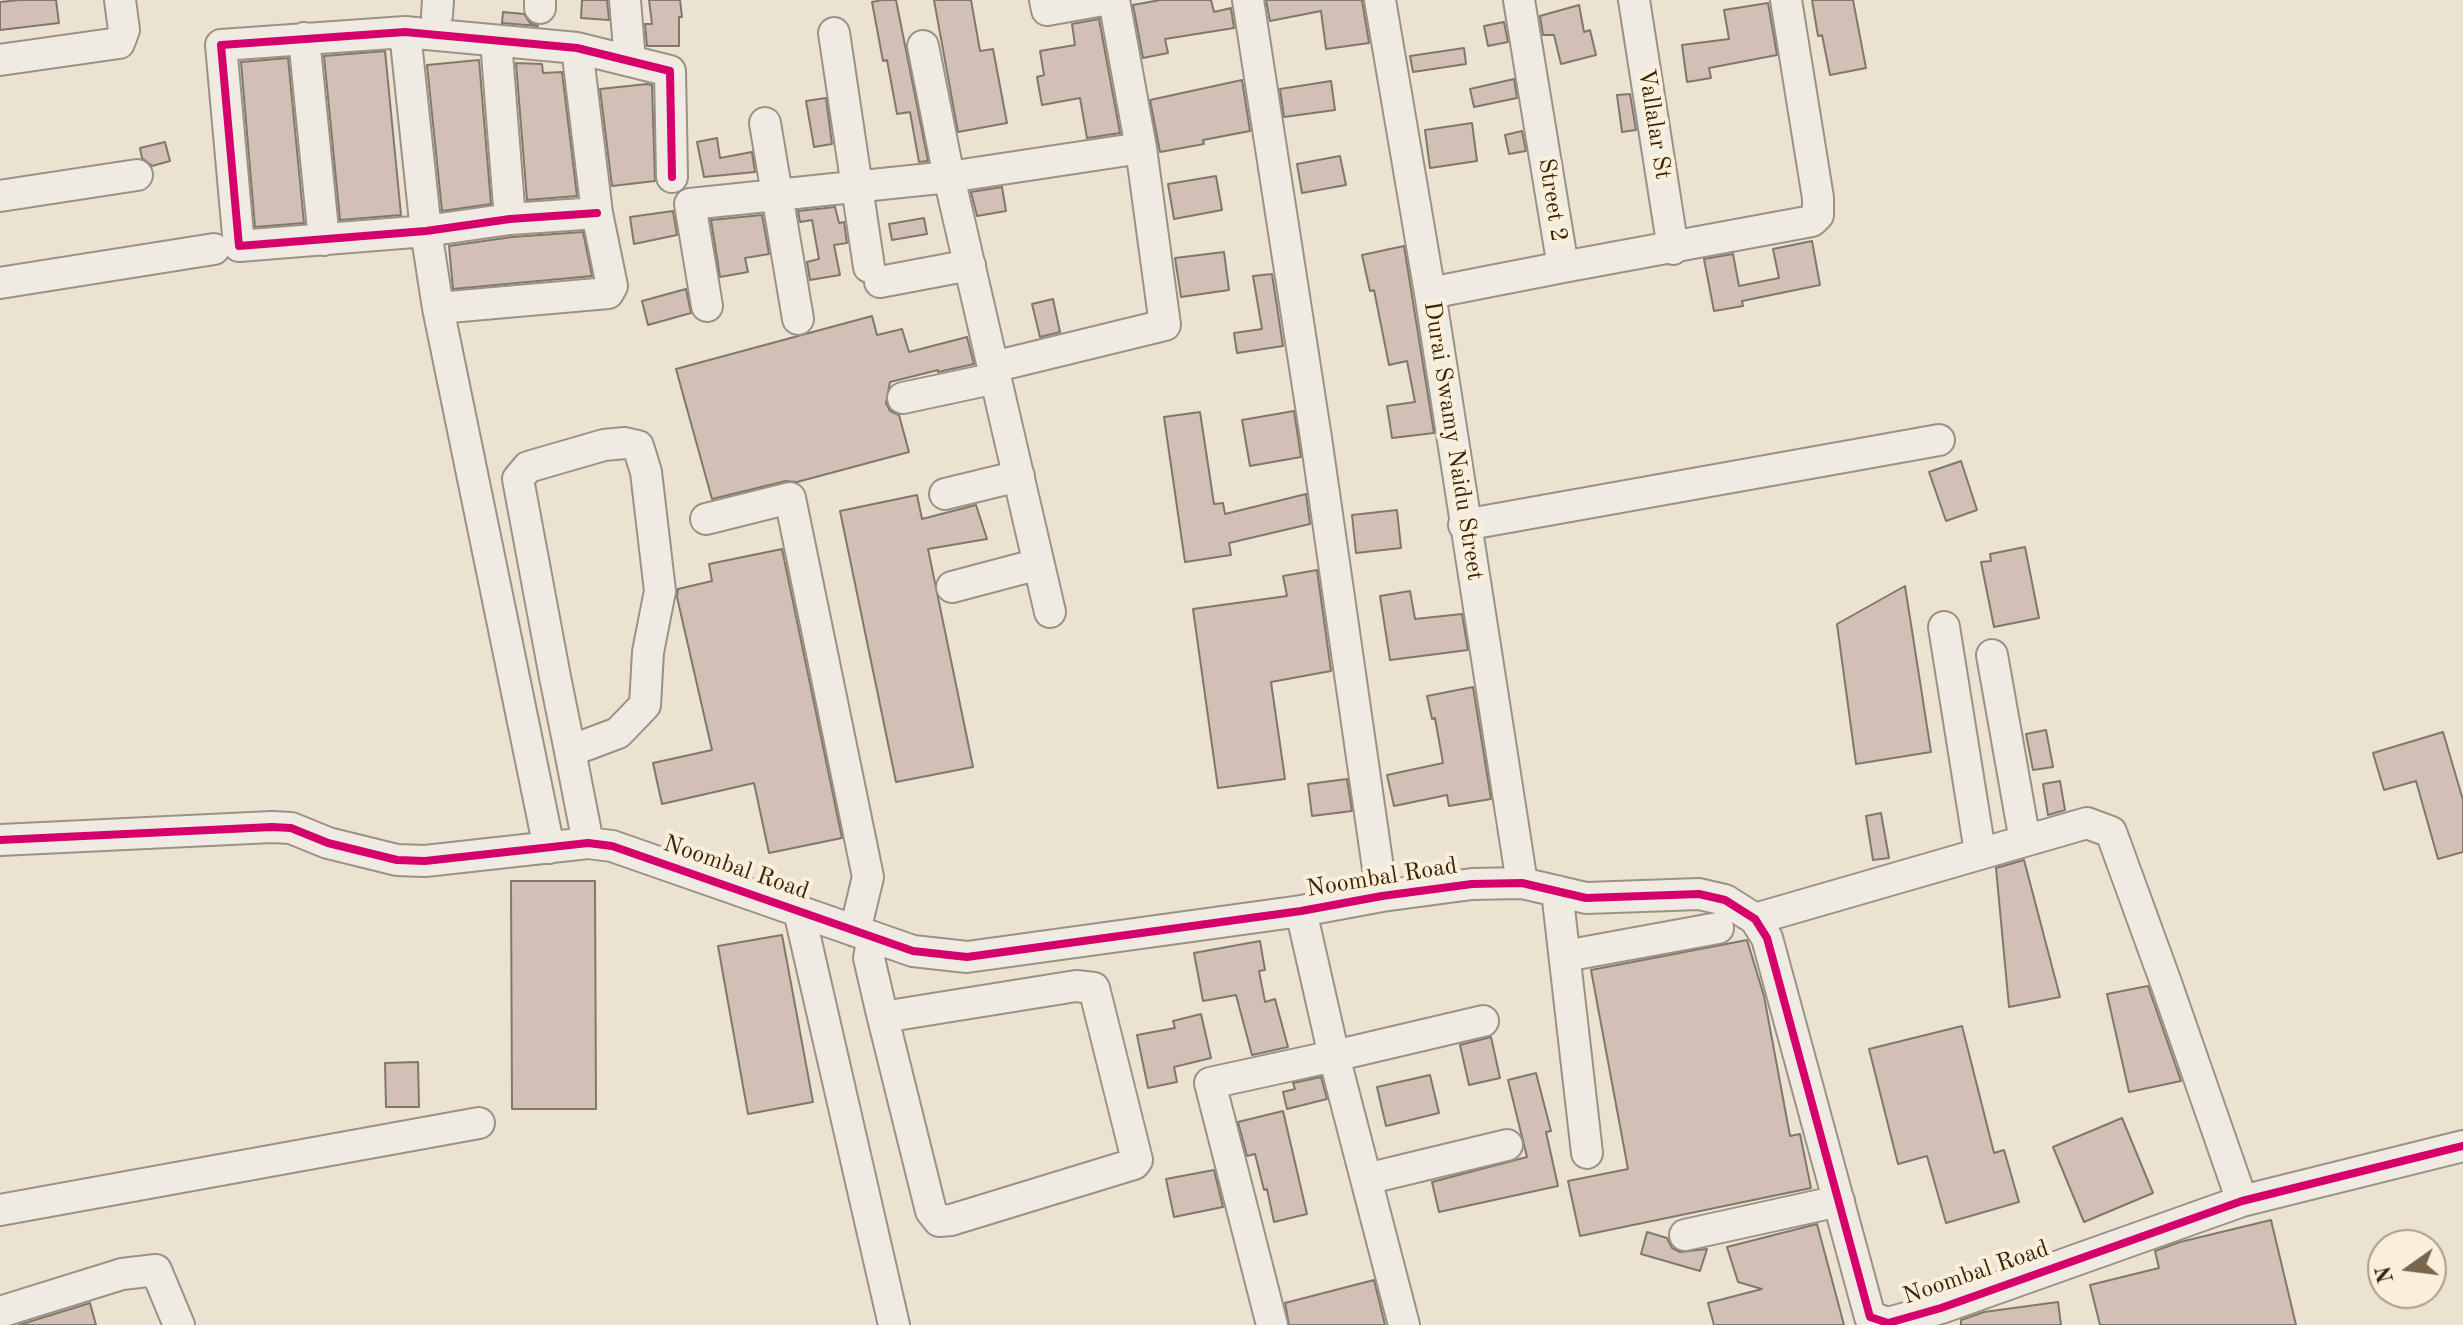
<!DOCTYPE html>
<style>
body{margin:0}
#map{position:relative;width:2463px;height:1325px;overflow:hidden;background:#ece2d2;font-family:"Old Standard TT",serif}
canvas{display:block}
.north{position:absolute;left:2367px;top:1229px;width:80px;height:80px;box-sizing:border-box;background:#f9efdb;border:2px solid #ac9e86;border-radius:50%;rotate:256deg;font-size:22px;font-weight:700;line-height:32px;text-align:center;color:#392406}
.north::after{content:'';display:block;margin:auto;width:28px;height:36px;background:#78664d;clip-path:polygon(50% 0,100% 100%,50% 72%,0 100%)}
</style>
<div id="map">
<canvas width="2463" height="1325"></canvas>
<div class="north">N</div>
</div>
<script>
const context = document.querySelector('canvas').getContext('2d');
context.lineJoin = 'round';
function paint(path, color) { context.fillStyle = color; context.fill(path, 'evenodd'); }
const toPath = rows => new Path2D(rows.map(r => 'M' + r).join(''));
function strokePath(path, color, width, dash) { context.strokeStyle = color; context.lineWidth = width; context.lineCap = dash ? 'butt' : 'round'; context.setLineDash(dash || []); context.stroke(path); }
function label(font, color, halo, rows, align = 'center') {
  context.font = font + ' "Old Standard TT",serif'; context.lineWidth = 8; context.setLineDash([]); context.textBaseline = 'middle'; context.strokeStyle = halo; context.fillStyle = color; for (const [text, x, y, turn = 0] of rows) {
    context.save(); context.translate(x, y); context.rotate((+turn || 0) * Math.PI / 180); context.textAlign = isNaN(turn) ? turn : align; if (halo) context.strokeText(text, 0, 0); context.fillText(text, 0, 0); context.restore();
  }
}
const building = toPath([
 [19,0,56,0,59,23,0,30,0,2,19,0],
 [582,0,607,0,609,20,581,18,582,0],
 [649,0,680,0,682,17,679,17,679,46,647,46,645,24,652,24,649,0],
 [882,0,896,0,928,161,919,162,910,112,897,114,887,60,883,61,872,2,882,0],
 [934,0,971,0,980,51,993,49,1007,123,958,132,934,0],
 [1160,0,1211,0,1214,12,1231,8,1234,28,1165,39,1168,53,1143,58,1133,5,1160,0],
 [1266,0,1362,0,1369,43,1326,49,1321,11,1270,21,1266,0],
 [1812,0,1853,0,1866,68,1830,75,1822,35,1818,36,1812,0],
 [1768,3,1777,55,1709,68,1711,78,1687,82,1682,45,1729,39,1724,10,1768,3],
 [1579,5,1584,32,1590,30,1596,55,1561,64,1554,35,1543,35,1540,16,1579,5],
 [503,12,524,14,530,23,538,26,502,23,503,12],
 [1099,19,1120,133,1087,138,1080,98,1042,105,1037,77,1044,75,1040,51,1075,45,1072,24,1099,19],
 [1504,22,1508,42,1488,46,1484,26,1504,22],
 [1464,48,1466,64,1413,72,1410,56,1464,48],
 [385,51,401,215,340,220,324,56,385,51],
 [288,58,304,223,255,227,241,62,288,58],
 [479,60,491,204,442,211,427,65,479,60],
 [516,63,542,64,543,73,562,72,577,196,527,200,516,63],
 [1514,79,1517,98,1474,107,1470,89,1514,79],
 [1242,80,1250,131,1203,140,1204,144,1160,152,1150,100,1242,80],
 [1331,81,1335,110,1284,117,1280,89,1331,81],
 [647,84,652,85,655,181,612,186,600,89,647,84],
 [1630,94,1636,130,1622,132,1617,95,1630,94],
 [826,98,832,144,814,147,806,101,826,98],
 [1472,123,1477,161,1430,168,1425,130,1472,123],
 [1522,131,1526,151,1509,154,1505,135,1522,131],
 [717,138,720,158,752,152,755,172,704,177,697,142,717,138],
 [165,142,170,161,152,166,142,158,140,148,165,142],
 [1340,156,1346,185,1302,193,1297,164,1340,156],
 [1216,176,1222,210,1174,219,1168,184,1216,176],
 [1002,187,1006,211,977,216,971,192,1002,187],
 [835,207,839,223,844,222,847,243,834,245,840,275,810,280,807,262,819,259,812,220,800,222,798,211,835,207],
 [673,211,677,235,634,244,630,217,673,211],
 [762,215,769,254,745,258,748,272,720,277,711,220,762,215],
 [924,218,927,234,892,240,889,224,924,218],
 [583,232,592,276,453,289,449,246,512,237,583,232],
 [1812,241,1820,285,1742,301,1743,306,1714,311,1704,259,1733,254,1739,286,1779,278,1773,249,1812,241],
 [1404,246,1434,433,1392,438,1387,406,1415,402,1407,361,1389,365,1374,290,1370,291,1362,255,1404,246],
 [1224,252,1229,290,1181,297,1175,258,1224,252],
 [1272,274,1283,346,1237,353,1234,333,1262,329,1253,276,1272,274],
 [686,289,691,313,648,325,642,301,686,289],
 [1053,299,1060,332,1040,337,1032,304,1053,299],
 [872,316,877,335,902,329,909,352,967,337,974,364,938,372,938,370,890,382,886,403,890,411,899,415,909,452,797,482,786,481,712,499,676,369,872,316],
 [1294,411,1301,457,1250,466,1242,420,1294,411],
 [1200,412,1214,504,1223,503,1225,514,1306,494,1310,524,1229,543,1231,555,1185,562,1164,417,1200,412],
 [1961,461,1977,510,1946,521,1929,472,1961,461],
 [917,495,922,519,976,505,987,539,928,549,973,767,896,782,840,511,917,495],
 [1397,510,1401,548,1356,553,1352,515,1397,510],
 [2025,547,2039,618,1994,627,1981,562,1991,561,1990,554,2025,547],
 [782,549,842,838,769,853,754,783,662,804,653,763,712,750,677,597,678,589,712,581,709,564,782,549],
 [1317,570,1331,671,1271,682,1285,779,1218,788,1193,609,1287,596,1283,576,1317,570],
 [1905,586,1931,752,1856,764,1837,624,1905,586],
 [1410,591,1415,619,1462,614,1468,650,1390,660,1380,596,1410,591],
 [1473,687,1491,799,1449,806,1447,795,1394,806,1387,775,1443,763,1435,718,1432,719,1427,696,1473,687],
 [2046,730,2053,767,2033,770,2026,734,2046,730],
 [2443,732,2463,800,2463,852,2438,859,2416,781,2384,790,2373,753,2443,732],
 [1347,779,1352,811,1312,816,1308,784,1347,779],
 [2060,781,2065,810,2048,815,2043,784,2060,781],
 [1881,813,1889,858,1873,860,1866,816,1881,813],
 [2024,860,2060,997,2009,1007,1996,868,2024,860],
 [511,881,595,881,596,1109,512,1109,511,881],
 [782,935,813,1102,748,1114,718,946,782,935],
 [1747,940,1764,996,1790,1136,1800,1134,1811,1188,1580,1236,1568,1181,1628,1169,1591,970,1747,940],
 [1260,941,1265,970,1259,971,1265,1002,1275,999,1288,1047,1252,1055,1236,995,1203,1001,1194,953,1260,941],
 [2148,986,2181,1081,2129,1092,2107,994,2148,986],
 [1201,1014,1211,1058,1174,1067,1177,1082,1148,1088,1137,1035,1175,1028,1173,1021,1201,1014],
 [1962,1026,1994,1153,2004,1150,2019,1202,1946,1223,1927,1156,1898,1164,1869,1049,1962,1026],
 [1491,1037,1500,1078,1469,1085,1460,1045,1491,1037],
 [418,1062,419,1107,386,1107,385,1063,418,1062],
 [1536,1073,1551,1131,1546,1132,1558,1186,1439,1212,1432,1182,1527,1157,1508,1080,1536,1073],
 [1430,1075,1439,1113,1386,1126,1377,1087,1430,1075],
 [1321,1077,1327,1099,1287,1109,1283,1092,1295,1089,1293,1083,1321,1077],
 [1283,1111,1307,1214,1274,1222,1267,1189,1264,1190,1255,1154,1247,1156,1238,1122,1283,1111],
 [2122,1118,2153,1193,2084,1222,2053,1147,2122,1118],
 [1214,1170,1223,1207,1174,1217,1166,1179,1214,1170],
 [2271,1220,2296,1325,2100,1325,2090,1285,2159,1268,2155,1251,2180,1242,2271,1220],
 [1817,1224,1844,1325,1714,1325,1708,1303,1762,1289,1738,1282,1727,1247,1817,1224],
 [1647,1232,1667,1238,1672,1248,1680,1252,1707,1249,1700,1271,1641,1254,1647,1232],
 [1374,1280,1385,1325,1289,1325,1285,1303,1374,1280],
 [2058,1302,2061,1325,1961,1325,1961,1320,1984,1312,2058,1302],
 [90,1303,96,1325,19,1325,90,1303]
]);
paint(building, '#d2c0b6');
strokePath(building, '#80786b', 2);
const minor = toPath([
 [625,0,630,61],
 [1045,0,1047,10,1103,0],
 [1248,0,1316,438,1382,896],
 [1380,0,1430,293,1522,883],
 [1634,0,1673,249],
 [540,8,540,0],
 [437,15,438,0],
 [405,32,426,231,438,308,549,848],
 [834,33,869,267],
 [304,38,324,240],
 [496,41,510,219],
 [923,46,949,177,993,367,1165,325,1141,148,1114,0],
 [0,60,119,43,124,30,120,0],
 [765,123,798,319],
 [0,196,137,175],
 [597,213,510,219,426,231,239,246,221,45,405,32,577,48,670,71,672,177],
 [1563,267,1812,221,1818,215,1818,198,1786,0],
 [880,282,970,265],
 [0,283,214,249],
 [1430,293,1563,267,1519,0],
 [707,306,690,204,949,177,1141,148],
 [438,308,608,293,612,286,597,213,577,48],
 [993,367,1050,612],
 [903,398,996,378],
 [945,494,1019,476],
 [706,519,790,498,868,877,855,931],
 [1464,525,1939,440],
 [952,587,1039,564],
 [1944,627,1980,852],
 [1992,655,2025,841],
 [570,751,618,733,645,705,648,652,660,591,646,472,638,446,625,443,604,445,528,467,518,479,555,677,570,751,588,843],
 [0,840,272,827,291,828,328,843,397,860,425,861,588,843,612,846,913,951,967,957,1301,911,1382,896,1472,884,1522,883,1586,898,1699,894,1725,900,1755,919,1767,938,1870,1317,1888,1323,1941,1308,2242,1201,2463,1146],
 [1557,891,1587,1153],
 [799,911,894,1325],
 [1755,919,2087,823,2111,832,2165,980,2242,1201],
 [873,937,869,958,881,1010,931,1211,939,1221,951,1220,1134,1164,1137,1160,1094,988,1076,986,883,1017],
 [1565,956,1718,928],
 [1366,1179,1507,1145],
 [0,1210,479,1123],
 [1685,1235,1839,1201],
 [0,1312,122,1274,156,1270,179,1325],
 [1272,1325,1210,1083,1334,1056,1301,911],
 [1404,1325,1334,1056,1483,1021]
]);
strokePath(minor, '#9b9285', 34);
strokePath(minor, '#efeae2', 30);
strokePath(toPath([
 [597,213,510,219,426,231,239,246,221,45,405,32,577,48,670,71,672,177],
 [0,840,272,827,291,828,328,843,397,860,425,861,588,843,612,846,913,951,967,957,1301,911,1382,896,1472,884,1522,883,1586,898,1699,894,1725,900,1755,919,1767,938,1870,1317,1888,1323,1941,1308,2242,1201,2463,1146]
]), '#d6006c', 8);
label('24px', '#392406', '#f9efdb', [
 ["Vallalar St",1654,124,81],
 ["Street 2",1552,200,81],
 ["Durai Swamy Naidu Street",1453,441,81],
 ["Noombal Road",736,868,19],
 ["Noombal Road",1382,878,-9],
 ["Noombal Road",1976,1273,-19]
]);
</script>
